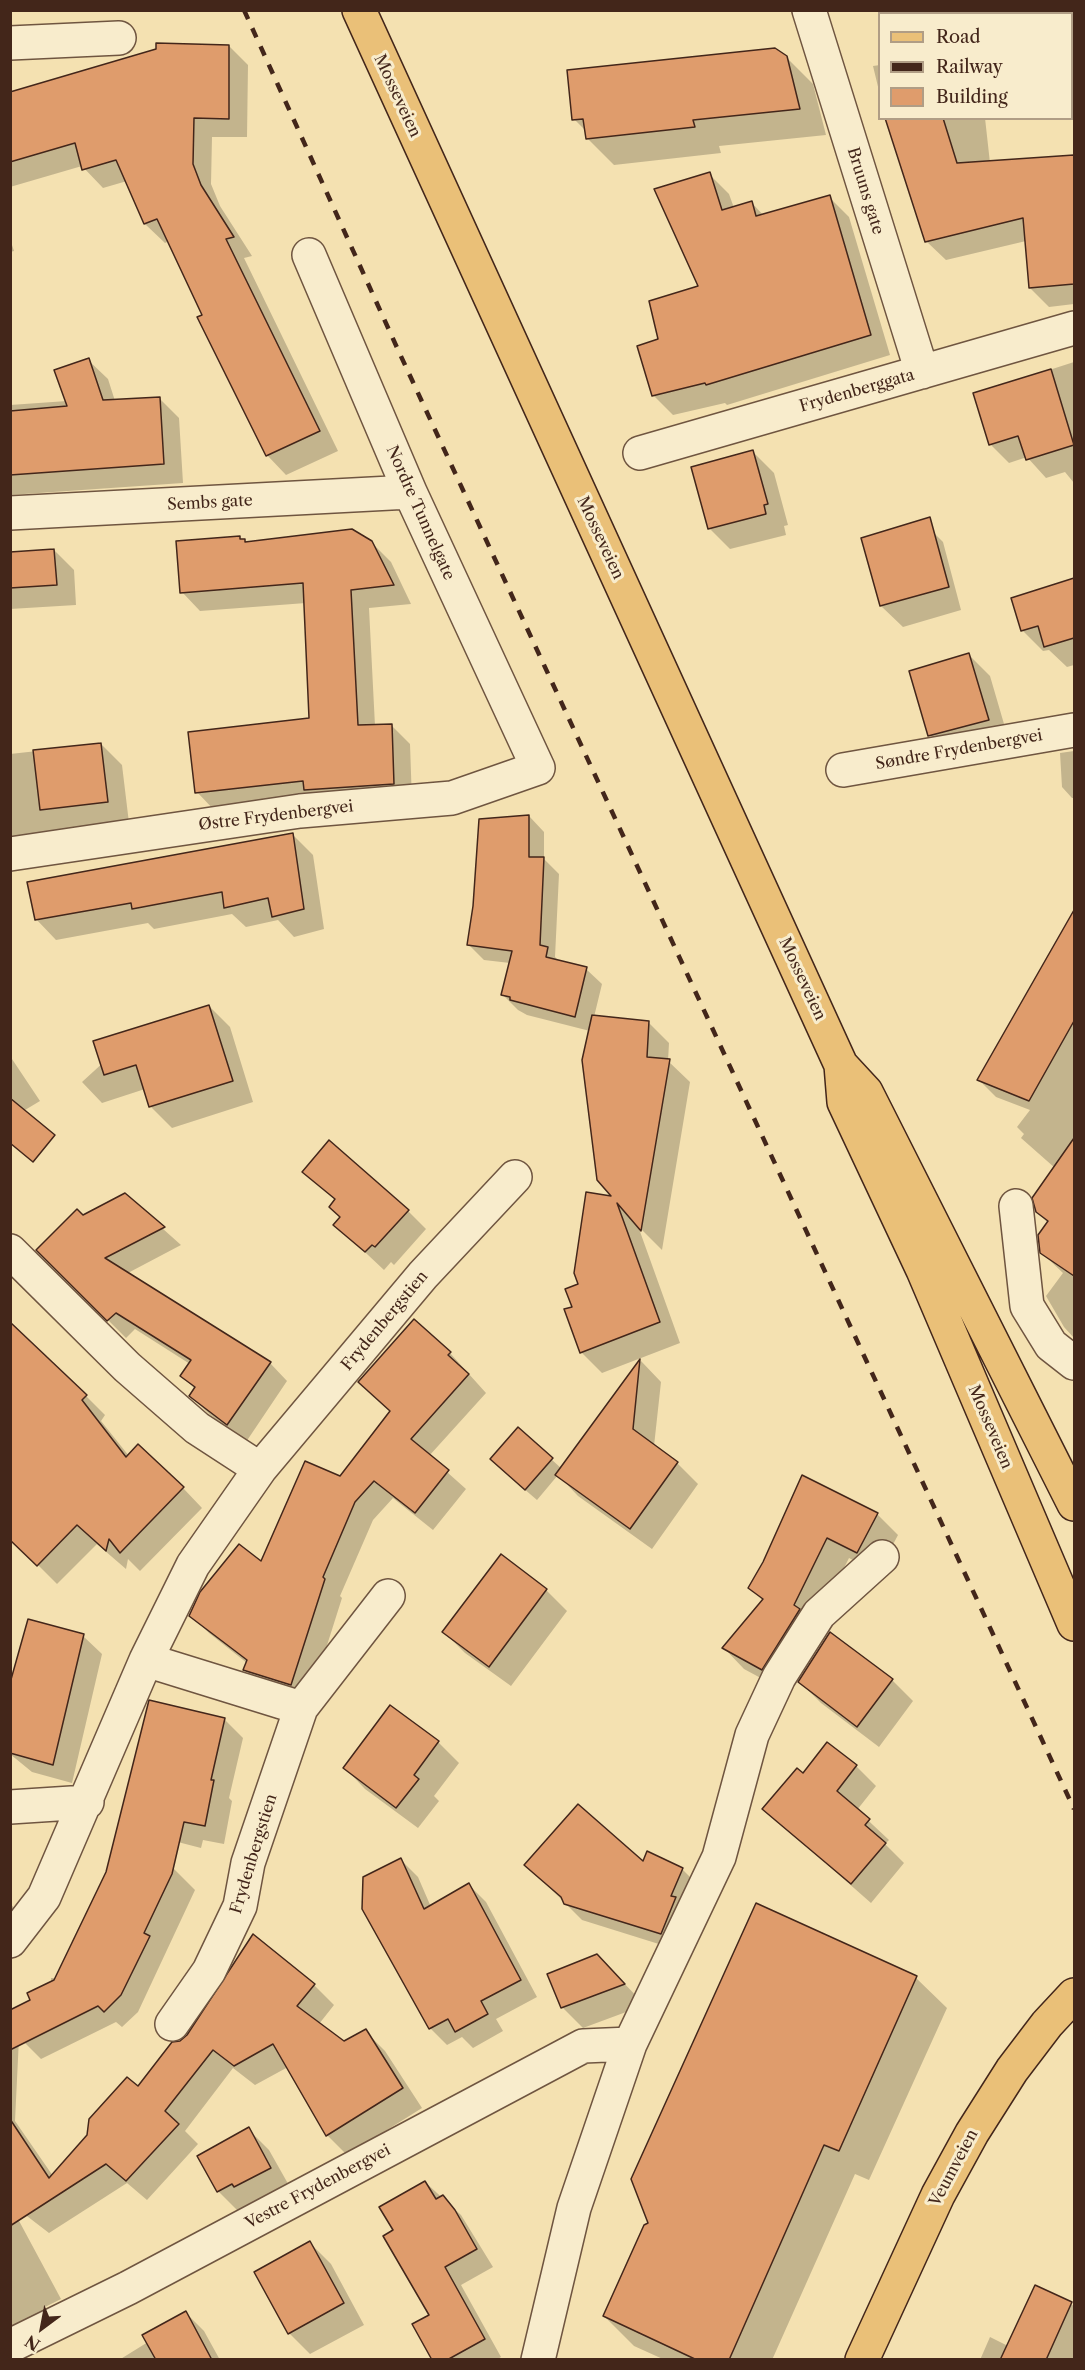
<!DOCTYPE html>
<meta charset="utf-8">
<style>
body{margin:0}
#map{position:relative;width:1085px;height:2370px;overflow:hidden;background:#f4e1b1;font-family:"Libre Caslon Text",serif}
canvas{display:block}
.frame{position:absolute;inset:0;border:12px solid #43261a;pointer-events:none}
.legend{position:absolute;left:878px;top:12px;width:195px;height:108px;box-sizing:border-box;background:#f8eccc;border:2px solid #b09d85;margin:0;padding:8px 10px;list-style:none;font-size:18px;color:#43261a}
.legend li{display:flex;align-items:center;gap:12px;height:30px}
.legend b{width:30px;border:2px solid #b09d85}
.north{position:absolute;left:12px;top:2298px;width:60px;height:60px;-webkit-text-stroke:4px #f8eccc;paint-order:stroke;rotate:212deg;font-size:16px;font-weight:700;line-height:24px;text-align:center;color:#43261a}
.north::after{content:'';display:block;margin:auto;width:21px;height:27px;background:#43261a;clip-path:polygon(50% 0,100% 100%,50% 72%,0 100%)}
</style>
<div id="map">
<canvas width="1085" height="2370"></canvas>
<div class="frame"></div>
<ul class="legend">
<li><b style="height:8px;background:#eac078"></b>Road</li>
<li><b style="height:8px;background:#43261a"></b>Railway</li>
<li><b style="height:16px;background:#df9c6c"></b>Building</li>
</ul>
<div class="north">N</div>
</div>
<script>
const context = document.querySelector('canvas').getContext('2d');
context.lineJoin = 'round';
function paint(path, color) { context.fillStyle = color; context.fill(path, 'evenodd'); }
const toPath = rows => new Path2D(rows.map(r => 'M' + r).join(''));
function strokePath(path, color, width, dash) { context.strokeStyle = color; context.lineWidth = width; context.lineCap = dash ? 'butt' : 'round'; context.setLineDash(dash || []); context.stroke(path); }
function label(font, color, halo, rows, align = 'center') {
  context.font = font + ' "Libre Caslon Text",serif'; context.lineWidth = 6; context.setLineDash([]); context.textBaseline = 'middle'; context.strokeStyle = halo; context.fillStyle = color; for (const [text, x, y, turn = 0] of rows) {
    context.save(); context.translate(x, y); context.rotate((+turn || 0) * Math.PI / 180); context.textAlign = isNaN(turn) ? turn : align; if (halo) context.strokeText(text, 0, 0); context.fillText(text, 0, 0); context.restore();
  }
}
paint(toPath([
 [896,10,1070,10,1064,14,896,14],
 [229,46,248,65,247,137,212,137,211,184,220,206,252,256,244,258,338,451,286,475,267,455,169,241,165,243,145,224,127,181,103,188,82,166,10,187,10,94],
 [786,57,813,84,826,135,719,146,721,153,614,165,587,138,587,132,574,119],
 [880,65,880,95,873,66],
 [886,118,985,118,990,163,1074,157,1074,304,1049,307,1030,288,1026,241,946,260,926,241],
 [709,174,729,194,734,208,752,203,764,216,829,197,849,217,890,355,727,405,725,403,673,415,653,395,660,340,700,287],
 [10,239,14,251,10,252],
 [88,360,108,379,115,401,160,399,179,418,183,483,10,495,10,405,67,401],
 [1074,362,1074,483,1065,472,1046,478,1027,457,1009,463,990,444,975,394],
 [753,452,774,473,788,525,784,526,786,535,730,549,709,528],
 [922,521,943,542,961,610,903,627,881,606],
 [239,538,247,543,371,542,391,562,411,604,369,608,375,726,391,725,410,744,412,802,215,811,197,792,311,719,306,603,200,611,182,592],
 [54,550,74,570,76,605,10,609,10,553],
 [1074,579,1074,665,1067,667,1049,650,1043,651,1022,630,1012,599],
 [969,655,990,676,1009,741,951,756,930,735],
 [101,744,122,765,129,823,10,837,10,754],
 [1074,751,1074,798,1072,798,1062,787,1060,753],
 [529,816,544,832,544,859,559,874,555,957,561,963,586,969,602,984,594,1017,648,1022,669,1043,668,1061,690,1082,662,1250,638,1226,680,1343,602,1373,581,1352,574,1308,580,1285,615,1198,590,1031,527,1015,518,1010,502,994,510,963,484,960,469,945],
 [293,835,313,855,324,929,294,937,278,920,246,927,232,914,154,929,148,923,56,940,36,919],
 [1046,962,1074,979,1074,1338,1064,1327,1046,1296,1063,1273,1042,1253,1048,1223,1037,1212,1055,1168,1021,1138,1024,1134,1017,1127,1030,1110,996,1097,978,1079],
 [209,1006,230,1027,253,1102,172,1128,151,1107,145,1089,102,1103,82,1082,141,1028],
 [10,1056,40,1101,10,1119],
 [304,1172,408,1211,426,1229,394,1265,391,1262,384,1270,335,1224,342,1217,336,1201],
 [125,1195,181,1245,126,1274,270,1363,287,1381,246,1442,208,1413,191,1396,195,1389,182,1376,190,1364,135,1329,126,1338,38,1250,83,1216],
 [414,1321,450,1353,486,1393,429,1456,466,1489,433,1530,393,1498,373,1520,340,1596,342,1598,309,1702,263,1688,245,1670,247,1663,209,1633,191,1615,262,1564,340,1478,391,1412,360,1382],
 [641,1361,661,1382,654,1446,677,1463,698,1484,652,1549,578,1496,558,1475,537,1500,502,1470,518,1429,562,1469],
 [11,1395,86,1396,105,1415,101,1421,129,1456,183,1488,202,1508,140,1571,128,1559,126,1569,97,1544,57,1584,10,1537],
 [877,1514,898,1535,878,1573,849,1558,783,1690,744,1669,724,1648,763,1601,750,1587,764,1563],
 [546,1590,567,1611,511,1686,465,1653,444,1632],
 [830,1634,892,1680,913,1701,879,1747,821,1703,800,1682],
 [83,1636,102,1654,72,1783,32,1772,10,1754,10,1688],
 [224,1719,243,1738,229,1798,232,1801,224,1844,203,1840,201,1848,143,1833],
 [438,1742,459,1763,434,1796,439,1801,418,1828,365,1789,345,1768],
 [856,1766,876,1786,857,1810,889,1840,885,1844,904,1863,871,1903,764,1809,803,1775],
 [401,1860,418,1877,431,1907,469,1885,486,1902,537,1997,496,2019,503,2031,473,2048,462,2037,447,2045,430,2028],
 [643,1863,682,1869,699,1886,678,1950,582,1920,526,1864],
 [111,1865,174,1869,195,1890,138,2012,122,2027,116,2022,41,2059,25,2043,51,1989,51,1978,63,1978],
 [10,1903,28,1926,10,1945],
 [757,1905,916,1978,947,2008,869,2180,855,2174,772,2360,665,2360,634,2346,604,2316,650,2224],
 [618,1977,645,2005,583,2028,562,2007],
 [314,1985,334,2005,319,2024,344,2042,365,2031,385,2051,422,2108,347,2155,327,2135,288,2067,255,2085,233,2068,185,2131,198,2144,147,2200,127,2183,49,2233,10,2203,10,2029,19,2038,15,2121,53,2176,181,2042],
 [248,2129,269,2150,291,2189,239,2212,218,2191],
 [425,2182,461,2215,493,2267,461,2285,501,2357,496,2360,434,2360,431,2316,395,2231],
 [10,2212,18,2219,61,2299,43,2308,44,2311,10,2329],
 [310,2243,331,2264,364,2325,310,2354,289,2333],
 [1036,2287,1074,2306,1074,2360,980,2360,990,2337,1008,2346],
 [186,2313,204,2331,220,2360,119,2360,148,2342]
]), '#0003');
const building = toPath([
 [156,43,229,45,229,119,194,118,193,164,201,185,234,237,226,239,320,431,266,456,197,317,202,315,157,219,144,224,116,160,82,170,75,143,10,162,10,92,156,49,156,43],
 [775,48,787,56,800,109,693,120,695,127,586,139,583,119,572,120,567,70,775,48],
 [885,118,943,118,957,163,1074,155,1074,284,1029,288,1023,218,925,242,885,118],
 [710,172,722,210,752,201,756,216,830,195,871,335,706,385,705,383,652,396,637,346,658,339,649,301,698,286,654,189,710,172],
 [89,358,103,400,160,397,164,464,10,475,10,411,67,406,54,370,89,358],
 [1051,369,1074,445,1026,460,1018,436,989,445,973,393,1051,369],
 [753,450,768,504,764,505,766,514,708,529,691,467,753,450],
 [930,517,949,587,880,606,861,538,930,517],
 [352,529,372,541,394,585,351,590,358,725,392,724,394,784,304,790,303,781,195,793,188,732,309,718,303,583,180,593,176,541,240,536,240,539,245,539,245,542,352,529],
 [54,549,57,585,10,588,10,552,54,549],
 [1074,578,1074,638,1044,647,1038,626,1021,631,1011,598,1074,578],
 [969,653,989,720,928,736,909,671,969,653],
 [101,743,108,802,40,810,33,750,101,743],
 [529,815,529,857,544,857,540,945,548,947,546,957,587,967,575,1017,510,1000,510,997,501,995,512,951,467,945,473,906,479,819,529,815],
 [293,833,304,909,272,917,268,898,224,908,222,892,132,909,131,903,35,920,27,882,293,833],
 [1074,910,1074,1021,1029,1101,977,1080,1074,910],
 [209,1005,233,1081,149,1107,136,1065,104,1075,93,1041,209,1005],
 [592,1015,649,1021,647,1057,670,1059,641,1231,617,1203,660,1322,580,1353,564,1309,572,1307,565,1289,578,1284,574,1273,586,1192,611,1196,597,1180,582,1060,592,1015],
 [10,1098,55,1135,33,1162,10,1143,10,1098],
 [1074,1138,1074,1276,1040,1253,1038,1235,1048,1221,1036,1212,1032,1198,1074,1138],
 [329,1140,409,1210,375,1247,372,1245,365,1252,333,1225,340,1217,329,1207,335,1199,302,1172,329,1140],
 [125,1193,165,1227,105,1258,271,1362,227,1425,189,1396,195,1387,180,1376,191,1360,116,1313,107,1321,36,1250,77,1209,83,1215,125,1193],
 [414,1319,451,1352,448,1355,469,1374,411,1439,449,1470,415,1513,374,1481,355,1502,323,1577,325,1579,291,1685,243,1670,247,1660,189,1616,200,1592,239,1544,261,1561,305,1461,340,1476,390,1411,358,1382,414,1319],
 [10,1322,87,1395,82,1400,126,1457,138,1444,184,1487,120,1553,109,1539,106,1551,77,1525,37,1566,10,1540,10,1322],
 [640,1359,633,1429,678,1462,630,1529,555,1475,640,1359],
 [518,1427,553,1458,525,1490,490,1459,518,1427],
 [802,1475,878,1513,857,1553,827,1538,794,1605,800,1609,762,1670,722,1648,763,1599,748,1588,763,1562,802,1475],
 [501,1554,547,1589,489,1667,442,1632,501,1554],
 [28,1619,84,1634,53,1765,10,1753,10,1683,28,1619],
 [830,1632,893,1679,857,1727,798,1682,830,1632],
 [149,1700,225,1718,211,1780,214,1780,205,1826,184,1822,172,1874,144,1933,150,1936,121,1995,104,2012,98,2006,10,2050,10,2010,30,2000,27,1993,54,1980,106,1872,149,1700],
 [390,1705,439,1741,414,1775,419,1779,396,1808,343,1768,390,1705],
 [827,1742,857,1765,837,1791,870,1819,865,1825,886,1843,851,1884,762,1809,797,1768,803,1773,827,1742],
 [578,1804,643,1861,647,1851,683,1868,671,1896,676,1897,661,1934,564,1904,561,1897,524,1865,578,1804],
 [401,1858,424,1909,469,1883,521,1980,481,2001,488,2014,455,2032,448,2019,429,2029,362,1909,363,1877,401,1858],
 [756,1903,917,1976,839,2151,824,2145,729,2360,697,2360,603,2316,644,2225,648,2223,631,2179,756,1903],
 [253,1934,315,1984,297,2006,344,2041,366,2029,403,2088,326,2136,273,2044,234,2066,213,2050,165,2111,179,2124,126,2181,106,2164,10,2226,10,2119,49,2178,87,2135,89,2119,127,2077,138,2086,172,2042,180,2041,187,2035,253,1934],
 [597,1954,625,1984,561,2008,547,1974,597,1954],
 [249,2127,271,2168,234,2187,232,2184,217,2192,197,2156,249,2127],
 [425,2181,436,2199,443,2195,455,2210,477,2249,445,2267,485,2339,447,2360,432,2360,412,2324,429,2315,383,2236,393,2230,379,2207,425,2181],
 [310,2241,344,2303,288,2334,254,2272,310,2241],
 [1035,2285,1072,2302,1046,2360,1000,2360,1035,2285],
 [186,2311,212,2360,156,2360,142,2335,186,2311]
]);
paint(building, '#df9c6c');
strokePath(building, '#43261a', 1.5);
const street = toPath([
 [809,10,922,372],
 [10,43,119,38],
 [640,453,1074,328],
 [10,513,410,492],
 [843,770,1074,730],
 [10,854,300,811,452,798,538,768,410,492,309,255],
 [1016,1206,1027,1306,1051,1345,1074,1363],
 [10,1251,127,1367,197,1428,260,1469],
 [146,1660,301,1708],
 [10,1807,87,1802],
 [10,1941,44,1897,146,1660,193,1565,260,1469,423,1275,515,1177],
 [172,2024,209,1971,240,1906,248,1863,301,1708,388,1596],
 [10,2346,128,2288,583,2046,630,2044],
 [538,2360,574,2208,630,2044,719,1857,752,1735,779,1677,819,1614,882,1557]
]);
const primary = toPath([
 [862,2360,938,2195,972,2133,1012,2070,1047,2024,1074,1995]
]);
const highway = toPath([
 [359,10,841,1065,866,1092,1074,1504],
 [841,1065,844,1102,923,1270,1074,1624]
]);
strokePath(street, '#6f5540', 36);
strokePath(primary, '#43261a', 36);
strokePath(highway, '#43261a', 36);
strokePath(street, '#f8eccc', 33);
strokePath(primary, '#eac078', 33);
strokePath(highway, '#eac078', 33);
strokePath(toPath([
 [244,10,399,352,1074,1809]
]), '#43261a', 4.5, [10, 10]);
label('16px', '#43261a', '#f8eccc', [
 ["Mosseveien",397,96,65],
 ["Bruuns gate",865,191,73],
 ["Frydenberggata",857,391,-16],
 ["Sembs gate",210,503,-3],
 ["Nordre Tunnelgate",420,513,66],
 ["Mosseveien",600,538,65],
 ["Søndre Frydenbergvei",959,750,-10],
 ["Østre Frydenbergvei",276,816,-7],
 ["Mosseveien",802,979,65],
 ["Frydenbergstien",385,1321,-50],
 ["Mosseveien",990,1427,67],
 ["Frydenbergstien",254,1854,-73],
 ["Veumveien",954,2168,-62],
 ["Vestre Frydenbergvei",318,2187,-28]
]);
</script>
